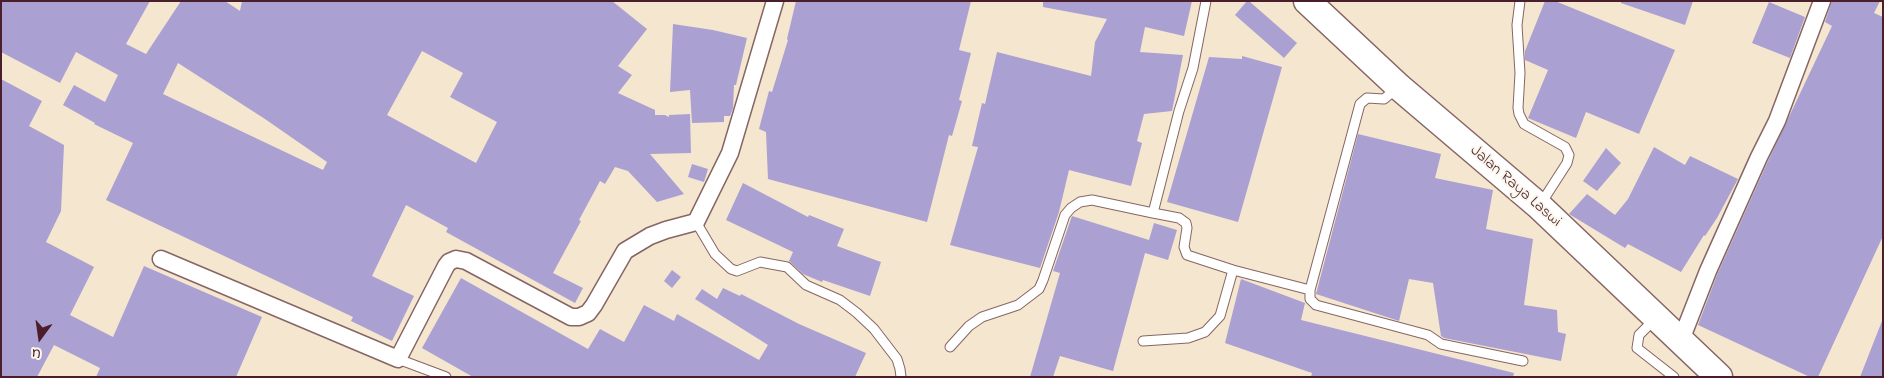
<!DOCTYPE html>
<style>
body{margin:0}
#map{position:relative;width:1884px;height:378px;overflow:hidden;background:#f5e6cf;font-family:"Indie Flower",sans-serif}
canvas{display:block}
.frame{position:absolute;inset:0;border:2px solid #4a1f2b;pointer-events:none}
.north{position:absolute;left:15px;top:313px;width:50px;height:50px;-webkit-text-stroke:4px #fbf7ec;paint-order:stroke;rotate:194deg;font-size:14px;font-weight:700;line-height:20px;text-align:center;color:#4a1f2b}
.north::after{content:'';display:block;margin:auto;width:18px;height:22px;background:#4a1f2b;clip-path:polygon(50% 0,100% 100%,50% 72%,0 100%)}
</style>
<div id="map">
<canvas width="1884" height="378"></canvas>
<div class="frame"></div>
<div class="north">U</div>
</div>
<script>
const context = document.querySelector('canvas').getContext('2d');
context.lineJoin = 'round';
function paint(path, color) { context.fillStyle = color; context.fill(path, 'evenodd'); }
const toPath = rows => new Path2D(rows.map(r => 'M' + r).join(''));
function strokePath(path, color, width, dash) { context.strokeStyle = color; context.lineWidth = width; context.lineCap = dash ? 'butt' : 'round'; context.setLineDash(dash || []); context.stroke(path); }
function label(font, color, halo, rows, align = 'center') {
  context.font = font + ' "Indie Flower",sans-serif'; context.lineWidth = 4; context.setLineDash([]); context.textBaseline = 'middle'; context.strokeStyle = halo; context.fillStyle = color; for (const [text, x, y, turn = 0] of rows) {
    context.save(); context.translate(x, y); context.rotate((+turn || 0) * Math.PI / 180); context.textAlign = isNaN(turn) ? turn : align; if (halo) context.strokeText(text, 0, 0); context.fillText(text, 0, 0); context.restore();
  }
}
paint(toPath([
 [1,1,150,1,126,44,146,54,181,1,225,1,240,11,242,1,612,1,647,29,618,66,632,75,618,93,655,110,655,115,665,115,669,117,669,115,690,114,691,153,650,154,684,194,657,202,628,171,615,167,605,184,600,181,579,220,581,221,553,273,583,288,575,303,446,232,448,228,406,205,372,276,414,296,392,341,351,321,353,317,106,200,133,143,94,124,95,123,63,105,74,85,105,102,118,75,76,52,60,83,1,52],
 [422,51,463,73,450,97,497,122,476,163,387,115],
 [178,63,265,119,327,162,323,170,163,94],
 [796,1,971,1,959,50,971,53,959,100,962,101,952,136,949,135,927,222,768,179,766,132,759,129,769,91,772,92,788,40,787,39],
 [1043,1,1192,1,1184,36,1145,27,1140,52,1183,55,1172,111,1144,114,1137,141,1142,143,1131,186,1069,170,1059,212,1040,268,950,245,978,147,972,146,982,103,985,104,997,52,1091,76,1095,42,1107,19,1043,7],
 [1247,1,1249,1,1297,43,1284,58,1235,15],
 [1545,1,1555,1,1675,50,1639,134,1586,112,1576,138,1528,118,1548,70,1525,60,1525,51],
 [1621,1,1693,1,1685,25,1621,3],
 [1832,1,1880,1,1874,13,1883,17,1883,236,1818,377,1810,377,1698,325,1717,275,1768,161,1832,26,1825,22],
 [1769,2,1805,17,1790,58,1752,43],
 [673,24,713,30,747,38,736,85,734,85,733,108,730,116,724,116,724,122,692,123,690,90,670,92],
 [1242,56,1282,67,1238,222,1167,202,1209,57,1242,59],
 [1,79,42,101,29,126,64,145,61,211,46,242,94,267,70,315,113,337,144,266,262,317,236,377,96,377,100,368,54,345,37,377,1,377],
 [1358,134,1441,154,1435,178,1493,190,1486,229,1533,239,1524,305,1557,310,1558,332,1566,334,1561,361,1444,338,1441,336,1433,283,1409,279,1399,321,1316,294],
 [1654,147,1685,165,1690,156,1738,179,1717,218,1705,236,1704,235,1681,272,1628,244,1625,248,1569,214,1587,194,1615,215,1628,199],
 [1606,148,1621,163,1597,191,1583,181],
 [692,164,708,169,704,182,688,177],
 [743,183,808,217,809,215,844,229,837,246,881,262,870,296,823,280,822,282,803,274,789,261,793,252,726,220],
 [1072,216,1149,240,1154,223,1177,230,1168,260,1145,253,1113,371,1060,356,1053,377,1030,377,1060,273,1053,271],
 [672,270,681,277,672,288,664,281],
 [461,278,588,349,600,329,624,342,644,305,674,321,677,314,759,360,768,345,695,299,702,289,717,299,723,288,740,296,741,294,799,324,866,353,855,377,473,377,422,348],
 [1241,279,1305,303,1301,320,1514,373,1513,377,1311,377,1312,373,1225,343],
 [1882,321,1883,377,1860,377]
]), '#aba0d2');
const service = toPath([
 [1520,1,1517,25,1520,73,1518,108,1519,114,1524,124,1565,147,1569,155,1567,163,1540,205],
 [1397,88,1384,99,1367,98,1360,104,1310,290,1310,299,1316,305,1428,335,1441,344,1523,361],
 [1153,213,1179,218,1186,223,1187,228,1184,247,1187,255,1233,270],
 [696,222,715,254,731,269,737,271,760,262,787,267,806,285,840,300,857,313,874,329,897,359,900,369,901,377],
 [1655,319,1639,335,1637,348,1674,377],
 [1143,341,1188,338,1205,332,1220,316,1233,270,1310,290],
 [950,347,969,326,982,317,1018,305,1039,289,1043,280,1065,215,1071,208,1080,202,1092,200,1153,213,1179,111,1193,68,1206,1],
 [398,359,446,377]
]);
const minor = toPath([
 [161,259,398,359,446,266,449,262,456,259,466,261,571,317,579,317,588,313,594,305,625,251,650,236,666,230,696,222,730,153,775,1],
 [1681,340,1708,271,1759,157,1777,121,1822,1]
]);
const primary = toPath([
 [1307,1,1399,87,1539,206,1719,377]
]);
strokePath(service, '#866564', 11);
strokePath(minor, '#866564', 19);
strokePath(primary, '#866564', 29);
strokePath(service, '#fff', 9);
strokePath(minor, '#fff', 16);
strokePath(primary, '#fff', 26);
label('16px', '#4a1f2b', '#fbf7ec', [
 ["Jalan Raya Laswi",1515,187,41]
]);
</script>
